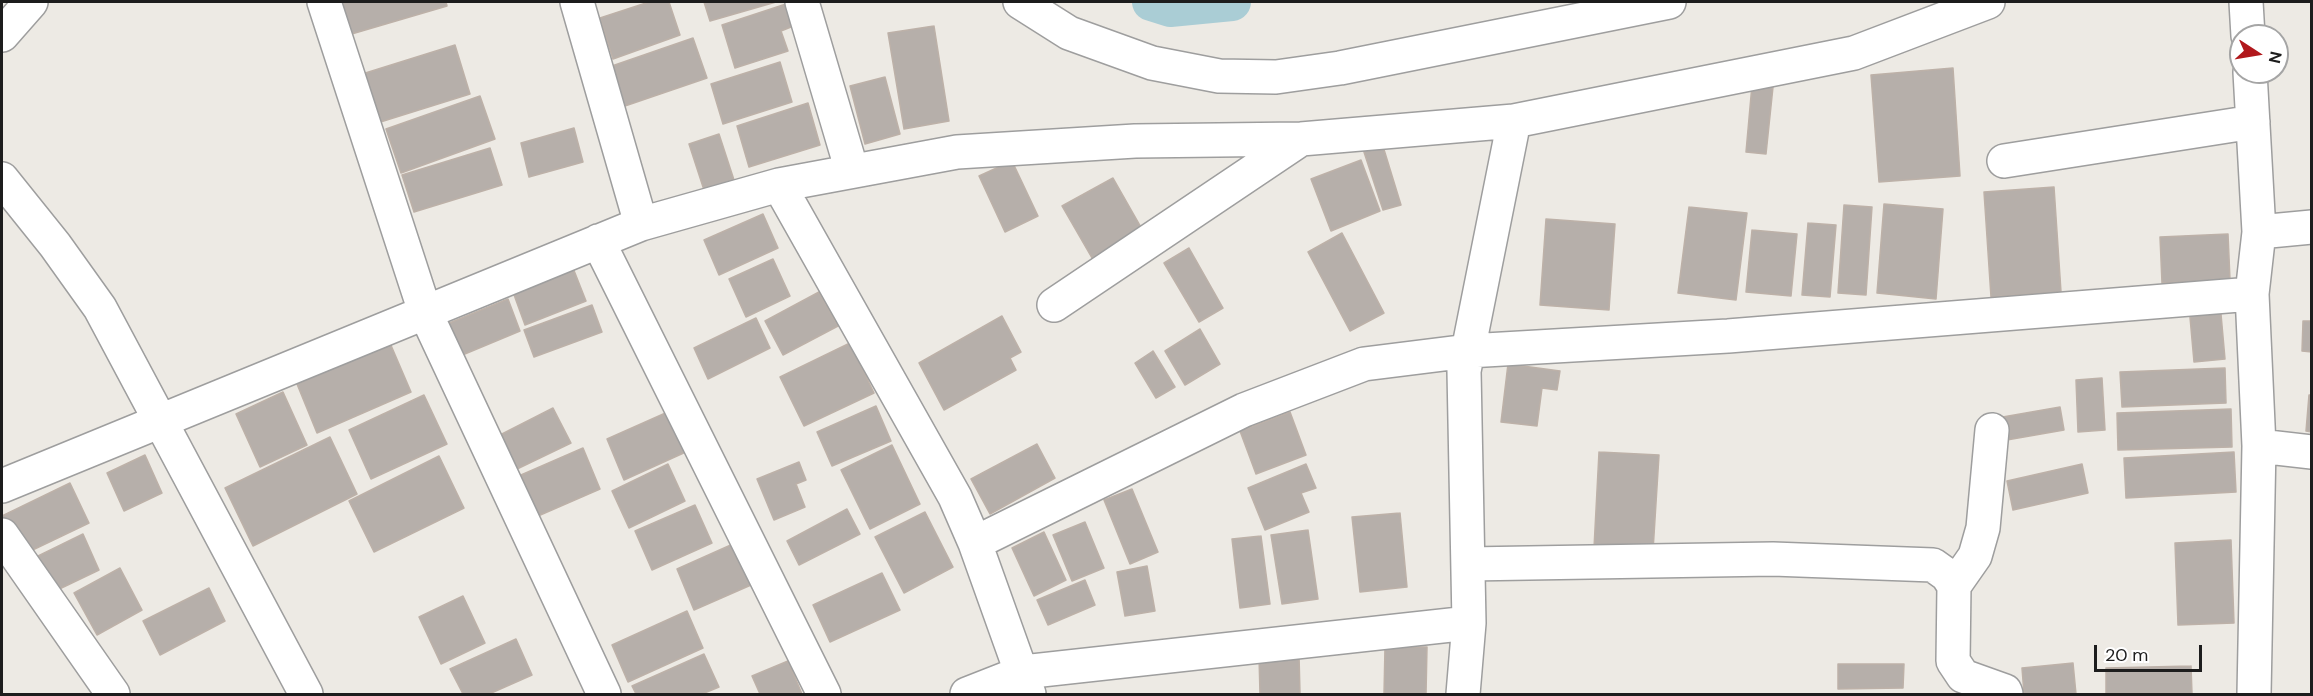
<!DOCTYPE html>
<style>
body{margin:0}
#map{position:relative;width:2313px;height:696px;overflow:hidden;background:#edeae4;font-family:"DM Sans",sans-serif}
canvas{display:block}
.frame{position:absolute;inset:0;border:3px solid #1d1d1d;pointer-events:none}
.north{position:absolute;left:2229px;top:24px;width:60px;height:60px;box-sizing:border-box;background:#fff;border:2px solid #a5a5a5;border-radius:50%;rotate:102deg;font-size:16px;font-weight:700;line-height:24px;text-align:center;color:#1d1d1d}
.north::after{content:'';display:block;margin:auto;width:21px;height:27px;background:#b1181c;clip-path:polygon(50% 0,100% 100%,50% 72%,0 100%)}
.scale{position:absolute;left:2094px;top:645px;width:108px;height:27px;box-sizing:border-box;border:3px solid #1d1d1d;border-top:0;padding-left:8px;font-size:18px;line-height:21px;white-space:nowrap;color:#1d1d1d;-webkit-text-stroke:4px #fff;paint-order:stroke}
</style>
<div id="map">
<canvas width="2313" height="696"></canvas>
<div class="frame"></div>
<div class="north">N</div>
<div class="scale">20 m</div>
</div>
<script>
const context = document.querySelector('canvas').getContext('2d');
context.lineJoin = 'round';
const toPath = rows => new Path2D(rows.map(r => 'M' + r).join(''));
function strokePath(path, color, width, dash) { context.strokeStyle = color; context.lineWidth = width; context.lineCap = dash ? 'butt' : 'round'; context.setLineDash(dash || []); context.stroke(path); }
function paint(path, color) { context.fillStyle = color; context.fill(path, 'evenodd'); }
strokePath(toPath([
 [1151,2,1170,8,1232,2]
]), '#aacdd5', 38);
const building = toPath([
 [328,2,446,2,447,6,338,38,328,2],
 [649,2,669,2,680,35,613,59,600,18,649,2],
 [704,2,776,2,710,21,704,2],
 [789,3,796,25,781,31,788,51,735,68,722,25,789,3],
 [934,26,949,121,904,129,888,33,934,26],
 [693,38,707,78,622,107,609,67,693,38],
 [455,45,470,94,374,124,359,75,455,45],
 [780,62,792,102,723,124,711,84,780,62],
 [1953,68,1960,176,1879,182,1871,75,1953,68],
 [885,77,900,134,865,144,850,86,885,77],
 [1752,85,1773,87,1766,154,1746,152,1752,85],
 [480,96,495,139,401,173,386,129,480,96],
 [808,103,820,145,749,167,737,126,808,103],
 [574,128,583,162,529,177,521,143,574,128],
 [719,134,734,180,704,190,689,144,719,134],
 [1382,143,1401,205,1383,210,1363,149,1382,143],
 [490,148,502,185,414,212,402,175,490,148],
 [1361,160,1380,211,1331,231,1311,179,1361,160],
 [1012,161,1038,216,1005,232,979,176,1012,161],
 [1113,178,1142,229,1092,258,1062,206,1113,178],
 [2054,187,2061,292,1991,297,1984,192,2054,187],
 [1884,204,1943,209,1936,299,1877,293,1884,204],
 [1844,205,1872,207,1866,295,1838,293,1844,205],
 [1689,207,1747,213,1736,300,1678,293,1689,207],
 [763,214,778,248,719,275,704,240,763,214],
 [1546,219,1615,224,1609,310,1540,305,1546,219],
 [1808,223,1836,225,1830,297,1802,295,1808,223],
 [1752,230,1797,234,1791,296,1746,292,1752,230],
 [1342,233,1384,313,1350,331,1308,252,1342,233],
 [2228,234,2230,280,2162,283,2160,237,2228,234],
 [1189,248,1223,308,1199,322,1164,263,1189,248],
 [773,259,790,296,746,317,729,279,773,259],
 [573,268,586,301,525,325,513,292,573,268],
 [819,292,838,326,783,355,765,321,819,292],
 [508,299,520,331,460,356,447,324,508,299],
 [2220,303,2225,359,2194,362,2189,306,2220,303],
 [592,305,602,332,534,357,524,330,592,305],
 [1002,316,1021,352,1010,358,1016,370,944,410,919,363,1002,316],
 [756,318,770,348,708,379,694,348,756,318],
 [2303,321,2312,321,2312,352,2302,351,2303,321],
 [1200,329,1220,364,1185,385,1165,351,1200,329],
 [390,343,411,392,317,433,297,384,390,343],
 [850,343,874,393,804,426,780,377,850,343],
 [1153,351,1175,387,1156,398,1135,363,1153,351],
 [1508,364,1560,371,1557,390,1542,388,1537,426,1501,422,1508,364],
 [2225,368,2226,403,2122,407,2120,372,2225,368],
 [2102,378,2105,430,2078,432,2076,380,2102,378],
 [283,392,307,445,260,467,236,414,283,392],
 [424,395,447,444,371,479,349,430,424,395],
 [2309,395,2312,395,2312,432,2306,431,2309,395],
 [876,406,891,441,832,466,817,432,876,406],
 [2060,407,2064,430,2001,441,1997,418,2060,407],
 [553,408,571,443,517,469,500,435,553,408],
 [2231,409,2232,447,2118,450,2117,413,2231,409],
 [670,411,688,451,624,480,607,439,670,411],
 [1290,412,1306,455,1256,474,1240,431,1290,412],
 [330,437,357,494,253,546,225,488,330,437],
 [1037,444,1055,478,990,514,971,479,1037,444],
 [892,445,920,504,870,529,841,470,892,445],
 [583,448,600,489,538,516,521,475,583,448],
 [1599,452,1659,455,1653,551,1594,548,1599,452],
 [2234,452,2236,492,2126,498,2124,458,2234,452],
 [145,455,162,493,124,511,107,473,145,455],
 [439,456,464,508,374,552,349,501,439,456],
 [799,462,806,480,796,484,805,507,774,520,757,479,799,462],
 [668,464,685,501,629,528,612,491,668,464],
 [1306,464,1316,488,1301,493,1309,512,1265,530,1248,488,1306,464],
 [2082,464,2088,493,2013,510,2007,481,2082,464],
 [70,483,89,523,20,556,2,516,70,483],
 [1132,489,1158,552,1130,564,1104,500,1132,489],
 [695,505,712,543,652,570,635,531,695,505],
 [847,509,860,534,799,565,787,541,847,509],
 [925,512,953,567,904,593,875,537,925,512],
 [1400,513,1407,587,1360,592,1352,517,1400,513],
 [1085,522,1104,568,1072,581,1053,535,1085,522],
 [1308,530,1318,599,1282,604,1271,535,1308,530],
 [1044,532,1066,580,1034,596,1012,548,1044,532],
 [83,534,99,570,51,593,34,558,83,534],
 [1261,536,1270,604,1240,608,1232,539,1261,536],
 [2231,540,2234,623,2178,625,2175,543,2231,540],
 [733,544,751,585,694,610,677,569,733,544],
 [1147,566,1155,611,1125,616,1117,572,1147,566],
 [120,568,142,610,97,635,74,593,120,568],
 [882,573,900,610,830,642,813,605,882,573],
 [1085,580,1095,605,1048,625,1037,600,1085,580],
 [209,588,225,621,160,655,143,621,209,588],
 [463,596,485,643,441,664,419,617,463,596],
 [687,611,703,648,628,682,612,645,687,611],
 [516,639,532,675,489,694,463,694,450,669,516,639],
 [1385,647,1427,647,1426,694,1384,694,1385,647],
 [704,654,719,687,702,694,636,694,632,686,704,654],
 [1299,655,1300,694,1260,694,1259,656,1299,655],
 [788,661,802,694,760,694,752,676,788,661],
 [2073,663,2076,694,2024,694,2022,668,2073,663],
 [1838,664,1904,664,1903,688,1838,689,1838,664],
 [2191,666,2192,694,2106,694,2106,668,2191,666]
]);
paint(building, '#b6afaa');
strokePath(building, '#bdb1a8', 1.5);
const minor = toPath([
 [324,2,425,312,604,694],
 [577,2,641,224],
 [802,2,852,171],
 [1020,2,1069,33,1152,63,1219,76,1276,77,1340,68,1669,2],
 [2246,2,2248,36],
 [2,35,31,2],
 [2250,72,2259,232,2252,294,2259,446,2254,694],
 [2004,161,2253,122],
 [2,179,55,245,100,308,306,694],
 [779,185,955,497,975,543,1029,694],
 [2259,232,2312,227],
 [598,241,824,694],
 [1054,305,1301,139],
 [2259,446,2312,452],
 [2,486,641,224,779,185,957,152,1135,141,1301,139,1514,121,1854,53,1988,2],
 [2,535,113,694],
 [975,543,1244,410,1364,364,1468,351,1728,336,2252,294],
 [1468,564,1773,559,1933,565,1947,575,1954,586,1953,661,1963,676,2005,691,2006,694],
 [1954,586,1975,556,1983,528,1992,430],
 [967,694,1023,672,1469,623],
 [1463,694,1469,623,1464,371,1514,121]
]);
strokePath(minor, '#9e9e9e', 36);
strokePath(minor, '#fff', 33);
</script>
